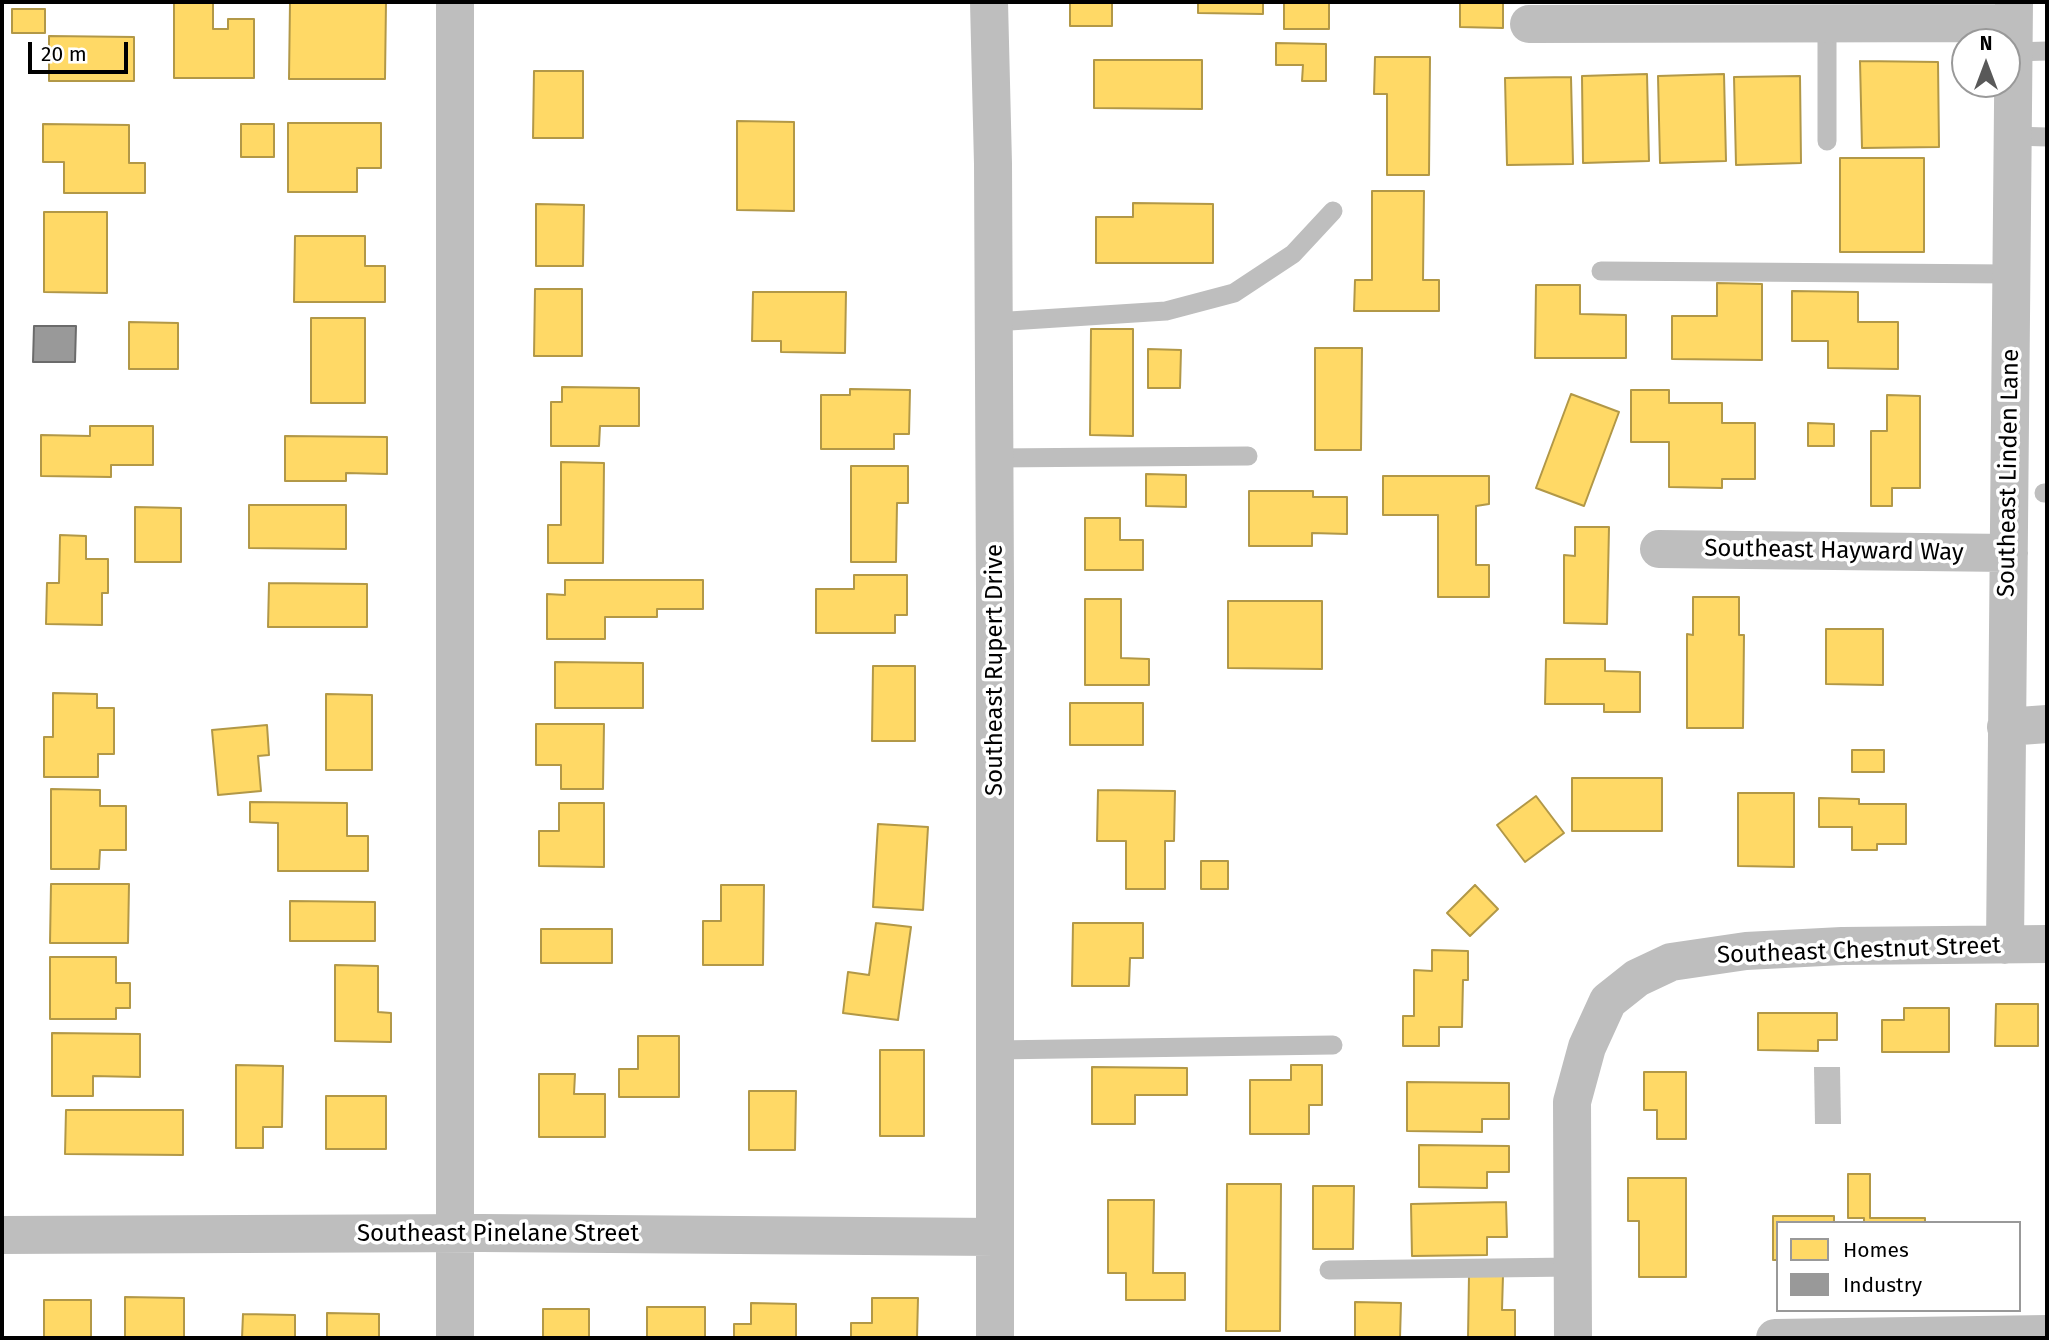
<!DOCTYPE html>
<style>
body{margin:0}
#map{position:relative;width:2049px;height:1340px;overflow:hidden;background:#fff;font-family:"Fira Sans",sans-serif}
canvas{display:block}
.frame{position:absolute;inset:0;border:4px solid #000;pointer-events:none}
.legend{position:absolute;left:1776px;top:1221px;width:245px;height:91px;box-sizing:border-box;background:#fff;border:2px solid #999;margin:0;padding:9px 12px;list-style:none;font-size:21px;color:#000}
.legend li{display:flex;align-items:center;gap:14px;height:35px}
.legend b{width:35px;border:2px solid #999}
.north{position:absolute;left:1951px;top:28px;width:70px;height:70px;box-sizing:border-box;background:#fff;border:2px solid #999;border-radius:50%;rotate:0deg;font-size:19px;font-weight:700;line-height:28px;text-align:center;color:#000}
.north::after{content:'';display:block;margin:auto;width:24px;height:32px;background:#595959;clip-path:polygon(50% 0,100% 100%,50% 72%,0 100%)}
.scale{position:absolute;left:28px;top:42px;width:100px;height:32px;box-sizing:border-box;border:4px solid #000;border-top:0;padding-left:9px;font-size:21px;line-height:24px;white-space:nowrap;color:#000;-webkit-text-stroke:5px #fff;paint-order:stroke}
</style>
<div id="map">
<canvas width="2049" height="1340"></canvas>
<div class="frame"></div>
<ul class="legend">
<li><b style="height:19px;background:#ffd966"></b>Homes</li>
<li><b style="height:19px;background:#999"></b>Industry</li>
</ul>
<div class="north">N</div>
<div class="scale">20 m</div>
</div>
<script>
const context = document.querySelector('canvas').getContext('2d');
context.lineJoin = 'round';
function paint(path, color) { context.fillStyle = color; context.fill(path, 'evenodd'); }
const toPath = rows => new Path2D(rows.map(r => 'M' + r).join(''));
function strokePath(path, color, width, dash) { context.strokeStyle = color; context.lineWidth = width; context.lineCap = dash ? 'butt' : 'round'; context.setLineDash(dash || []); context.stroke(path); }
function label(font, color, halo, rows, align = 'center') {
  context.font = font + ' "Fira Sans",sans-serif'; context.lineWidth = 7; context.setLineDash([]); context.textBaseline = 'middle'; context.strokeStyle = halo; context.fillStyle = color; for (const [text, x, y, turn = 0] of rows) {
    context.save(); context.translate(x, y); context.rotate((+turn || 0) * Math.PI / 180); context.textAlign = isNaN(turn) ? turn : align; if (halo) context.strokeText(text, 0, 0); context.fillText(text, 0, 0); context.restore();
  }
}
paint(toPath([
 [1814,1067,1840,1067,1841,1124,1815,1124]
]), '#bfbfbf');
const homes = toPath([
 [174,2,213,2,213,29,228,29,228,19,254,19,254,78,174,78,174,2],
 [290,2,386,2,385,79,289,79,290,2],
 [1070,2,1112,2,1112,26,1070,26,1070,2],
 [1198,2,1263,2,1263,14,1198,13,1198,2],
 [1284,2,1329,2,1329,29,1284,29,1284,2],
 [1460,2,1503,2,1503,28,1460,27,1460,2],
 [12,9,45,9,45,33,12,33,12,9],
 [49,36,134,37,134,81,49,81,49,36],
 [1276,43,1326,44,1326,81,1302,81,1303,65,1276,65,1276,43],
 [1375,57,1430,57,1429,175,1387,175,1387,94,1374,94,1375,57],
 [1094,60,1202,60,1202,109,1094,108,1094,60],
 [1860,61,1938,62,1939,147,1862,148,1860,61],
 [534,71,583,71,583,138,533,138,534,71],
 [1647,74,1649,161,1583,163,1582,76,1647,74],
 [1724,74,1726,161,1660,163,1658,76,1724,74],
 [1800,76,1801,163,1736,165,1734,77,1800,76],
 [1571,77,1573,164,1507,165,1505,78,1571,77],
 [737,121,794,122,794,211,737,210,737,121],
 [288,123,381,123,381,168,357,168,357,192,288,192,288,123],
 [43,124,129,125,129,163,145,163,145,193,64,193,64,162,43,162,43,124],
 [241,124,274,124,274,157,241,157,241,124],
 [1840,158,1924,158,1924,252,1840,252,1840,158],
 [1372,191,1424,191,1423,280,1439,280,1439,311,1354,311,1355,280,1372,280,1372,191],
 [1133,203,1213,204,1213,263,1096,263,1096,217,1133,217,1133,203],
 [536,204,584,205,583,266,536,266,536,204],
 [44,212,107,212,107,293,44,292,44,212],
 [295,236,365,236,365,266,385,266,385,302,294,302,295,236],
 [1717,283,1762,284,1762,360,1672,359,1672,316,1717,316,1717,283],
 [1536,285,1580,285,1580,314,1626,315,1626,358,1535,358,1536,285],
 [535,289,582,289,582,356,534,356,535,289],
 [1792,291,1858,292,1858,322,1898,322,1898,369,1828,368,1828,341,1792,341,1792,291],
 [753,292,846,292,845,353,781,352,781,341,752,341,753,292],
 [311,318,365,318,365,403,311,403,311,318],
 [129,322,178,323,178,369,129,369,129,322],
 [1091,329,1133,329,1133,436,1090,435,1091,329],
 [1315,348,1362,348,1361,450,1315,450,1315,348],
 [1148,349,1181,350,1180,388,1148,388,1148,349],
 [562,387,639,388,639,426,600,426,599,446,551,446,551,402,562,402,562,387],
 [850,389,910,390,909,434,894,434,894,449,821,449,821,395,850,395,850,389],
 [1631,390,1669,390,1669,403,1722,403,1722,423,1755,423,1755,479,1722,479,1722,488,1669,487,1669,442,1631,442,1631,390],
 [1571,394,1619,412,1584,506,1536,488,1571,394],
 [1887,395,1920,396,1920,488,1892,488,1892,506,1871,506,1871,431,1887,431,1887,395],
 [1808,423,1834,424,1834,446,1808,446,1808,423],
 [90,426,153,426,153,465,111,465,111,477,41,476,41,435,90,436,90,426],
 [285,436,387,437,387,474,346,473,346,481,285,481,285,436],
 [561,462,604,463,603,563,548,563,548,525,561,525,561,462],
 [851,466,908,466,908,503,897,503,896,562,851,562,851,466],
 [1146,474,1186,475,1186,507,1146,506,1146,474],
 [1383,476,1489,476,1489,504,1476,506,1476,565,1489,565,1489,597,1438,597,1438,515,1383,515,1383,476],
 [1249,491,1313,491,1313,497,1347,497,1347,534,1312,533,1312,546,1249,546,1249,491],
 [249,505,346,505,346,549,249,548,249,505],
 [135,507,181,508,181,562,135,562,135,507],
 [1085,518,1120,518,1120,540,1143,540,1143,570,1085,570,1085,518],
 [1575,527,1609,527,1607,624,1564,623,1564,555,1575,556,1575,527],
 [60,535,86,536,86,559,108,559,108,593,102,593,102,625,46,624,47,583,59,583,60,535],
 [854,575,907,575,907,615,895,615,895,633,816,633,816,589,854,589,854,575],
 [565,580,703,580,703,609,657,609,657,617,605,617,605,639,547,639,547,594,565,595,565,580],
 [269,583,367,584,367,627,268,627,269,583],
 [1693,597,1739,597,1739,635,1744,635,1743,728,1687,728,1687,634,1693,635,1693,597],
 [1085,599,1121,599,1121,658,1149,659,1149,685,1085,685,1085,599],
 [1228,601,1322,601,1322,669,1228,668,1228,601],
 [1826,629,1883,629,1883,685,1826,684,1826,629],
 [1546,659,1605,659,1605,671,1640,672,1640,712,1604,712,1604,704,1545,704,1546,659],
 [555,662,643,663,643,708,555,708,555,662],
 [873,666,915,666,915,741,872,741,873,666],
 [53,693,97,694,97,708,114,708,114,754,98,754,98,777,44,777,44,737,53,737,53,693],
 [326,694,372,695,372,770,326,770,326,694],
 [1070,703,1143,703,1143,745,1070,745,1070,703],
 [536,724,604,724,603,789,561,789,561,765,536,765,536,724],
 [267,725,269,755,258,756,261,791,218,795,212,730,267,725],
 [1852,750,1884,750,1884,772,1852,772,1852,750],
 [1572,778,1662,778,1662,831,1572,831,1572,778],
 [51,789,100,790,100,806,126,806,126,850,100,850,99,869,51,869,51,789],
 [1098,790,1175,791,1174,841,1165,841,1165,889,1126,889,1126,841,1097,841,1098,790],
 [1738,793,1794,793,1794,867,1738,866,1738,793],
 [1536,796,1564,833,1525,862,1497,825,1536,796],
 [1819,798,1859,799,1859,804,1906,804,1906,844,1877,844,1877,850,1852,850,1852,827,1819,827,1819,798],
 [250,802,347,803,347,836,368,836,368,871,278,871,278,823,250,822,250,802],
 [559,803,604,803,604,867,539,866,539,831,559,831,559,803],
 [878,824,928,827,923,910,873,907,878,824],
 [1201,861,1228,861,1228,889,1201,889,1201,861],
 [51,884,129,884,128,943,50,943,51,884],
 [721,885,764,885,763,965,703,965,703,921,721,921,721,885],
 [1475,885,1498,909,1470,936,1447,913,1475,885],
 [290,901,375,902,375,941,290,941,290,901],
 [876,923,911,927,898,1020,843,1013,848,972,869,975,876,923],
 [1073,923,1143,923,1143,958,1130,958,1129,986,1072,986,1073,923],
 [541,929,612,929,612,963,541,963,541,929],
 [1432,950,1468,951,1468,980,1463,980,1462,1027,1439,1027,1439,1046,1403,1046,1403,1016,1414,1016,1414,970,1432,971,1432,950],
 [50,957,116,957,116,983,130,983,130,1008,116,1008,116,1019,50,1019,50,957],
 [335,965,378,966,378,1012,391,1013,391,1042,335,1041,335,965],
 [1996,1004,2038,1004,2038,1046,1995,1046,1996,1004],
 [1904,1008,1949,1008,1949,1052,1882,1052,1882,1020,1904,1020,1904,1008],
 [1758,1013,1837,1013,1837,1040,1818,1040,1818,1051,1758,1050,1758,1013],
 [52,1033,140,1034,140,1077,93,1076,93,1096,52,1096,52,1033],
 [638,1036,679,1036,679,1097,619,1097,619,1069,638,1069,638,1036],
 [880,1050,924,1050,924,1136,880,1136,880,1050],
 [236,1065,283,1066,282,1127,263,1127,263,1148,236,1148,236,1065],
 [1291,1065,1322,1065,1322,1105,1309,1105,1309,1134,1250,1134,1250,1080,1291,1080,1291,1065],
 [1092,1067,1187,1068,1187,1095,1135,1095,1135,1124,1092,1124,1092,1067],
 [1644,1072,1686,1072,1686,1139,1657,1139,1657,1110,1644,1110,1644,1072],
 [539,1074,575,1074,574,1094,605,1094,605,1137,539,1137,539,1074],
 [1407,1082,1509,1083,1509,1119,1482,1119,1482,1132,1407,1131,1407,1082],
 [749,1091,796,1091,795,1150,749,1150,749,1091],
 [326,1096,386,1096,386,1149,326,1149,326,1096],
 [66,1110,183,1110,183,1155,65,1154,66,1110],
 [1419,1145,1509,1146,1509,1172,1487,1172,1487,1188,1419,1187,1419,1145],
 [1848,1174,1870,1174,1870,1218,1925,1218,1925,1223,1864,1223,1864,1218,1848,1218,1848,1174],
 [1628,1178,1686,1178,1686,1277,1639,1277,1639,1221,1628,1221,1628,1178],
 [1227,1184,1281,1184,1280,1331,1226,1331,1227,1184],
 [1313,1186,1354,1186,1353,1249,1313,1249,1313,1186],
 [1108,1200,1154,1200,1153,1273,1185,1273,1185,1300,1126,1300,1126,1273,1108,1273,1108,1200],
 [1506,1202,1507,1237,1487,1237,1487,1255,1412,1256,1411,1204,1506,1202],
 [1773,1216,1834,1216,1834,1223,1778,1223,1778,1260,1773,1260,1773,1216],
 [1469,1275,1503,1275,1502,1310,1515,1310,1515,1338,1468,1338,1469,1275],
 [125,1297,184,1298,184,1338,125,1338,125,1297],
 [872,1298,918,1298,917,1338,851,1338,851,1323,872,1323,872,1298],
 [44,1300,91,1300,91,1338,44,1338,44,1300],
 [1355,1302,1401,1303,1400,1338,1355,1338,1355,1302],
 [751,1303,796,1304,796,1338,734,1338,734,1324,751,1324,751,1303],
 [647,1307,705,1307,705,1338,647,1338,647,1307],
 [543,1309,589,1309,589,1338,543,1338,543,1309],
 [327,1313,379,1314,379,1338,327,1338,327,1313],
 [243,1314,295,1315,295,1338,242,1338,243,1314]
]);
paint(homes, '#ffd966');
strokePath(homes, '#b29847', 2);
const industry = toPath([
 [34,326,76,326,75,362,33,362,34,326]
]);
paint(industry, '#999');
strokePath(industry, '#6b6b6b', 2);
strokePath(toPath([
 [1827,24,1827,141],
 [2013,52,2047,51],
 [2013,136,2047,137],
 [1601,271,2011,274],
 [994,322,1166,311,1234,293,1293,254,1333,211],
 [994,458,1248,456],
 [2044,493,2047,493],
 [995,1050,1333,1045],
 [1329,1270,1573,1267]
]), '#bebebe', 19);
strokePath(toPath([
 [989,2,993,164,995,587,995,1338],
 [1529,24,2013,23],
 [1659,549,2009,553],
 [2006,727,2047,724],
 [2005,945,2014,2],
 [2,1235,482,1233,995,1237],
 [455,1338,455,2],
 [1573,1338,1572,1102,1587,1047,1608,1001,1637,978,1671,962,1746,951,1842,946,2047,944],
 [1775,1338,2047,1334]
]), '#bebebe', 38);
label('24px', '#000', '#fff', [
 ["Southeast Linden Lane",2009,473,-89],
 ["Southeast Hayward Way",1834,551,1],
 ["Southeast Rupert Drive",995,670,-90],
 ["Southeast Chestnut Street",1859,951,-2],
 ["Southeast Pinelane Street",498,1234]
]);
</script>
